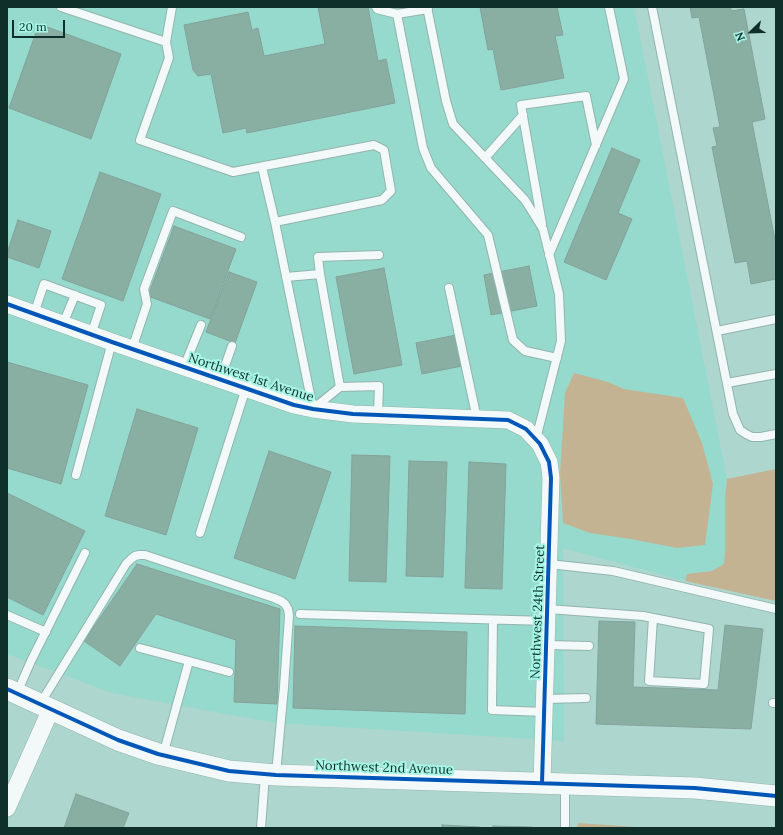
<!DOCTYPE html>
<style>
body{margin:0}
#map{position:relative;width:783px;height:835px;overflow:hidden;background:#acd6ce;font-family:Lora,serif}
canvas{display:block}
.frame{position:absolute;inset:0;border:8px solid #0e2f2a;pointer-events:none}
.north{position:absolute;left:731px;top:12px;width:40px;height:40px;-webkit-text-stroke:3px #a7f6e6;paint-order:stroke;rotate:247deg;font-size:11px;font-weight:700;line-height:16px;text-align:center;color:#0e2f2a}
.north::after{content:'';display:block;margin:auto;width:14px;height:18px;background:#0e2f2a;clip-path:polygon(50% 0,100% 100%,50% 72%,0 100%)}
.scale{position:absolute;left:12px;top:20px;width:53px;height:18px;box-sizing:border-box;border:2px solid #0e2f2a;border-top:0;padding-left:5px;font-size:12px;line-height:14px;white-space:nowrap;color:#0e2f2a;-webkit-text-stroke:3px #a7f6e6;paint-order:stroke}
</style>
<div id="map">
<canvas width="783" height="835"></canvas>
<div class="frame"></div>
<div class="north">N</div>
<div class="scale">20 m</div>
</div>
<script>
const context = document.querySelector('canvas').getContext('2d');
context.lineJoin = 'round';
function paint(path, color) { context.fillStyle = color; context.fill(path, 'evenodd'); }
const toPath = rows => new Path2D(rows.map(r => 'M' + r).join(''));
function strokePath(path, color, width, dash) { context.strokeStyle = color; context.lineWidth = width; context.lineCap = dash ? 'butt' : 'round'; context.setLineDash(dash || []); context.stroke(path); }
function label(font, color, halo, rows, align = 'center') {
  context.font = font + ' Lora,serif'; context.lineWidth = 4; context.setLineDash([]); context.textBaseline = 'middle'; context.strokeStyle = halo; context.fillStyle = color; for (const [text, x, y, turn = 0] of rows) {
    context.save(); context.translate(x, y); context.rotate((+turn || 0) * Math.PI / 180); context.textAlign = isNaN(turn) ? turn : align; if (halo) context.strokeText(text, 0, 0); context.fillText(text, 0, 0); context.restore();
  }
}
paint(toPath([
 [7,7,634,7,727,479,725,498,725,551,724,564,712,571,687,574,685,581,563,548,564,741,275,723,112,693,7,654]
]), '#96dacd');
paint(toPath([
 [574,373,608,382,624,389,683,398,702,443,713,484,705,545,677,548,631,539,590,533,563,523,560,473,565,393],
 [776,469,776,601,685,581,687,574,712,571,724,564,725,551,725,498,727,479],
 [578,823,651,828,577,828]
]), '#c4b392');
const building = toPath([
 [318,7,368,7,378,61,386,59,395,103,247,133,246,128,223,133,211,74,198,76,193,70,184,25,248,12,252,30,258,28,264,56,325,44,318,7],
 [480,7,557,7,563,35,555,36,564,78,501,90,493,49,488,50,480,7],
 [690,7,731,7,731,11,744,9,765,119,752,122,775,240,776,240,776,279,751,284,747,261,735,263,712,147,717,146,713,128,720,127,699,17,692,18,690,7],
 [39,24,121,54,91,139,9,108,39,24],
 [612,148,640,160,618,213,632,219,606,280,564,262,612,148],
 [100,172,161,194,123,301,62,279,100,172],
 [18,220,51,231,39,268,7,257,7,253,18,220],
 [174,226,236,249,210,319,148,296,174,226],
 [529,266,537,306,491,315,484,275,529,266],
 [384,268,402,365,354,374,336,277,384,268],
 [229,272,257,282,235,343,206,332,229,272],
 [456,335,462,366,422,374,416,343,456,335],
 [7,362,88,385,61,484,7,468,7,362],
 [137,409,198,428,166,535,105,516,137,409],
 [269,451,331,472,295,579,234,558,269,451],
 [352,455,390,456,386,582,349,581,352,455],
 [409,461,447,462,443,577,406,576,409,461],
 [469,462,506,464,502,589,465,588,469,462],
 [7,493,85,531,43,615,7,597,7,493],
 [137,564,280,609,277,704,234,702,236,640,156,614,120,666,84,641,137,564],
 [599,621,635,622,633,687,718,690,725,625,763,629,751,729,596,724,599,621],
 [295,626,467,632,465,714,293,708,295,626],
 [76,794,129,813,123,828,64,828,76,794],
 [442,825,480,827,480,828,442,828,442,825],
 [493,826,532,827,532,828,493,828,493,826]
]);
paint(building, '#89afa3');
strokePath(building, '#84a299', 1);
const service = toPath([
 [61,7,166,42,169,58,140,140,233,172,374,145,384,150,391,191,382,200,275,222,262,167],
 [376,7,377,9,397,14],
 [427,7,446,101,453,124,525,200,543,229,559,294,561,341,536,439],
 [652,7,733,414,740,430,746,434,752,437,761,437,776,434],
 [428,9,397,14,423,148,431,168,488,235,513,340,525,351,557,358],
 [166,42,172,7],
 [485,158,523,115],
 [275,222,313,409,340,387,320,274],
 [542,224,521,105,586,96,596,145],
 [549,255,624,79,609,7],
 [286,277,320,274,318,257,379,255],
 [449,288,477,419],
 [34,314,44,284,101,305,91,335],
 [63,324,75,295],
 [717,331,776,319],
 [132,349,147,304,144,289,173,211,241,237],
 [184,367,201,325],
 [220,380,232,346],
 [727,383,776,374],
 [340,387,379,386,378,415],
 [76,475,112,342],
 [200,533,246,388],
 [549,564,613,571,776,609],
 [548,609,643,616,653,618,709,629,704,684,649,681,653,618],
 [300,614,547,621],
 [7,615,46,632],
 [493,620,492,710,545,712],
 [547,645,589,646],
 [140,648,189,661,163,755],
 [189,661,229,672],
 [17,693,31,661,85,553],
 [545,699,586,698],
 [773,703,776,703],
 [40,704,126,564,131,559,135,556,139,555,145,555,274,598,281,601,285,604,288,609,289,616,284,687,276,774],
 [261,828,265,775],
 [565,828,565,784]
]);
const minor = toPath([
 [7,304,112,342,294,405,313,409,353,414,508,420,526,429,540,444,549,462,551,478,542,783],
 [7,808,51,709]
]);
const tertiary = toPath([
 [7,689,118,740,158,754,229,771,276,775,695,788,776,796]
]);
strokePath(service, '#92b4ae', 10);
strokePath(minor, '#92b4ae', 18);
strokePath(tertiary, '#92b4ae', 22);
strokePath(service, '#f3f9f8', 8);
strokePath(minor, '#f3f9f8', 17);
strokePath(tertiary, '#f3f9f8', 21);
strokePath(toPath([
 [7,304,112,342,294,405,313,409,353,414,508,420,526,429,540,444,549,462,551,478,542,783],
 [7,689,118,740,158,754,229,771,276,775,695,788,776,796]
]), '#0057b8', 4);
label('13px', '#0e2f2a', '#a7f6e6', [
 ["Northwest 1st Avenue",251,378,18],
 ["Northwest 24th Street",538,612,-88],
 ["Northwest 2nd Avenue",384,768,2]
]);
</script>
